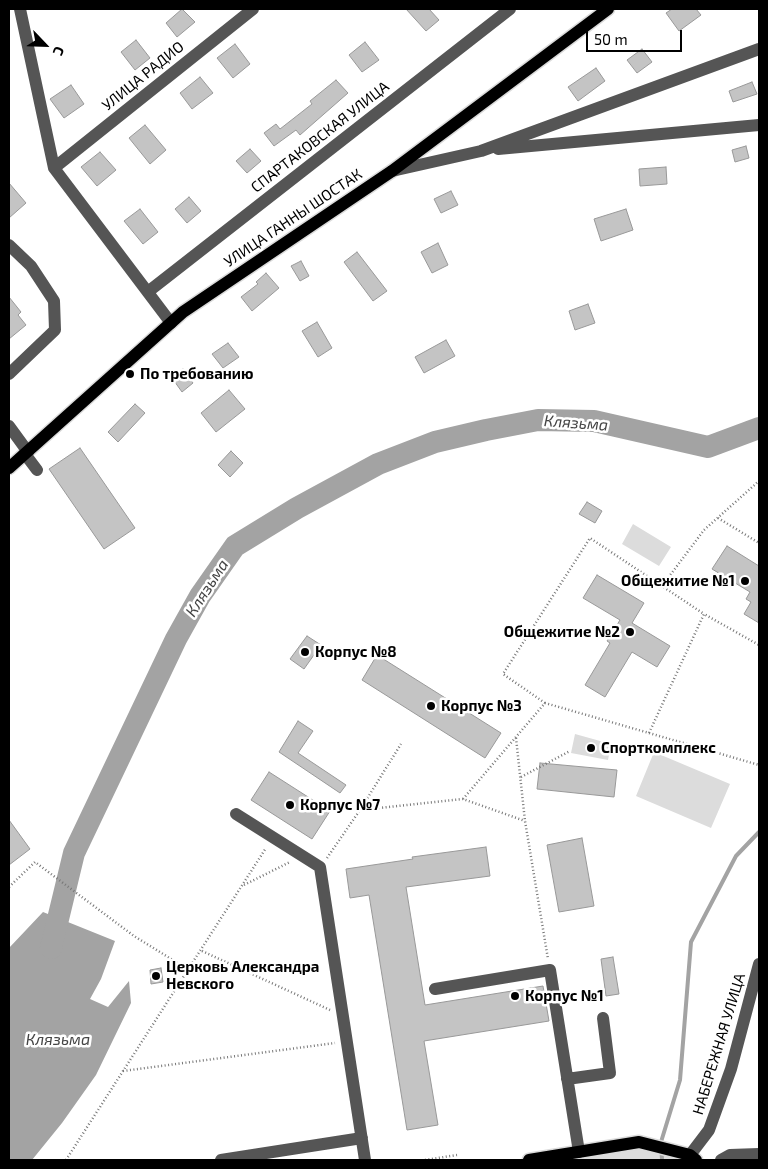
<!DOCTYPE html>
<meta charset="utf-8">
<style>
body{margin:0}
#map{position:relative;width:768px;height:1169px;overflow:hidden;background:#fff;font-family:"Exo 2",sans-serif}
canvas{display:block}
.frame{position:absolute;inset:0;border:10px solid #000;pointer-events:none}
.north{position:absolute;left:20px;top:20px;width:50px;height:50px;-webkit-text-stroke:4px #fff;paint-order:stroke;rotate:114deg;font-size:14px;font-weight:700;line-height:20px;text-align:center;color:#000}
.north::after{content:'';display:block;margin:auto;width:18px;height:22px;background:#000;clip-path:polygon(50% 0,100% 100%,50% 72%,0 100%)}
.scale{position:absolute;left:586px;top:30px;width:96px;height:22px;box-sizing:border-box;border:2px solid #000;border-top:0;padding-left:6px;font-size:15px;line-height:18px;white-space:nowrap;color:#000;-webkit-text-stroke:4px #fff;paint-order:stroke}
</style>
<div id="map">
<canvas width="768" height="1169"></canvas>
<div class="frame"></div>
<div class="north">С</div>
<div class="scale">50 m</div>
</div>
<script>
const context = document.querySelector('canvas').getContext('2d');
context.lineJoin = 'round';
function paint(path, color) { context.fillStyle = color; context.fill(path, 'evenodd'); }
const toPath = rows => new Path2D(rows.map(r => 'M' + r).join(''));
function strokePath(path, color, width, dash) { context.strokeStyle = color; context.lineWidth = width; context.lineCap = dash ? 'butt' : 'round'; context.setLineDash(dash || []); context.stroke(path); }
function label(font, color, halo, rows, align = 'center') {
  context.font = font + ' "Exo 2",sans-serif'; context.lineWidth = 5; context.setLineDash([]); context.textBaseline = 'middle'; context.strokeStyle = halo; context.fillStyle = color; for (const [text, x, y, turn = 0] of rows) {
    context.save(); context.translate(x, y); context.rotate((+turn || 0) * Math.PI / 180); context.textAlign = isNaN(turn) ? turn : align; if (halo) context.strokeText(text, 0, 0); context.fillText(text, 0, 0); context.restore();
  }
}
paint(toPath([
 [633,524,671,547,659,566,622,544],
 [575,734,611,744,608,760,571,753],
 [654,752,730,784,711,828,636,796],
 [639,1142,696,1160,576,1160]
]), '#dcdcdc');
paint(toPath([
 [43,912,115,941,101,979,90,999,108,1007,129,981,131,1003,96,1075,62,1123,32,1160,9,1160,9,948]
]), '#a3a3a3');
strokePath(toPath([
 [662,1160,661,1142,680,1080,691,942,736,856,759,832]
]), '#a3a3a3', 4);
strokePath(toPath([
 [51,948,74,853,176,639,200,596,235,546,297,508,378,464,435,442,486,430,538,420,594,421,708,447,759,428]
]), '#a3a3a3', 22);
const building = toPath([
 [182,9,195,22,177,37,166,23,182,9],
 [406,9,429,9,439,20,426,31,406,9],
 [672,9,696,9,701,15,679,31,666,13,672,9],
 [136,40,150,58,135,70,121,52,136,40],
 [365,42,379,60,362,72,349,55,365,42],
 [235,44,250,64,233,78,217,58,235,44],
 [642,49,652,62,637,73,627,60,642,49],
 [596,68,605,81,578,101,568,87,596,68],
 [200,77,213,93,192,109,180,93,200,77],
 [336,80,348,93,300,135,296,130,274,146,264,133,276,124,280,129,312,104,310,101,336,80],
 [752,82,757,94,733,102,729,91,752,82],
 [71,85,84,104,64,118,50,99,71,85],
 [145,125,166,150,150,164,129,138,145,125],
 [746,146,749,158,735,162,732,150,746,146],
 [250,149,261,161,247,173,236,161,250,149],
 [100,152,116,170,97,186,81,167,100,152],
 [666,167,667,184,640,186,639,169,666,167],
 [9,183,26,203,9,218,9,183],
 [451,191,458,205,441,213,434,199,451,191],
 [189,197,201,211,187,223,175,209,189,197],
 [140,209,158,232,143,244,124,221,140,209],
 [626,209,633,230,601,241,594,219,626,209],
 [438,243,448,265,432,273,421,252,438,243],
 [357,252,387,291,373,301,344,262,357,252],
 [301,261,309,276,300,281,291,266,301,261],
 [266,273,279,288,252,311,241,297,258,284,256,282,266,273],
 [9,297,21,312,18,315,26,325,9,339,9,297],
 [588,304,595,323,575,330,569,311,588,304],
 [317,322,332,348,318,357,302,331,317,322],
 [446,340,455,356,424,373,415,357,446,340],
 [228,343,239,357,223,368,212,354,228,343],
 [183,369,193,383,182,392,172,378,183,369],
 [229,390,245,409,216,432,201,413,229,390],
 [135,404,145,413,118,442,108,432,135,404],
 [80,448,135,528,104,549,49,469,80,448],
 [231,451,243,463,230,477,218,465,231,451],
 [587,502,602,511,595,523,579,514,587,502],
 [727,546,759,566,759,623,744,614,751,602,746,599,750,592,712,569,727,546],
 [597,575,644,603,632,623,670,646,657,667,632,652,605,697,585,685,610,643,607,641,620,620,583,598,597,575],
 [307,636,321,645,304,669,290,659,307,636],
 [377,655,501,733,485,758,362,680,377,655],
 [298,721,313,731,298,753,346,785,340,793,279,752,298,721],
 [540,763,617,770,614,797,537,789,540,763],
 [269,772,330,811,312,839,251,800,269,772],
 [9,820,30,849,9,865,9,820],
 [582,838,594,906,559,912,547,845,582,838],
 [486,847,490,876,406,887,425,1005,543,986,549,1021,424,1041,438,1125,407,1130,369,895,350,898,346,869,413,859,412,857,486,847],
 [613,957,619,994,606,996,601,959,613,957],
 [161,968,163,982,151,984,150,970,161,968]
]);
paint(building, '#c4c4c4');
strokePath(building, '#999', 1);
const major = toPath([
 [9,468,183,312,392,171,608,9],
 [529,1160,639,1142,690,1155,696,1160]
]);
strokePath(major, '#dbdbdb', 15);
strokePath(toPath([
 [718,518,759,543],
 [662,586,704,530,759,481],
 [545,703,503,674,590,538,704,614],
 [649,733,759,765],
 [516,738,525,821,548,959],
 [521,777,570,751],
 [463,799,545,703,649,733,704,614,759,645],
 [360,810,401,744],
 [327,858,360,810,463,799,525,821],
 [244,885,290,862],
 [9,887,35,862,134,936,189,970],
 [202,951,330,1010],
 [123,1071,335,1043],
 [66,1160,266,848],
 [425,1160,457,1155]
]), '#777', 2.5, [1, 2.5]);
strokePath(toPath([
 [20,9,54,168,171,323],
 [498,149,759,125],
 [54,168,253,9],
 [392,171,481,151,759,49],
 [9,245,31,266,54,301,55,330,9,374],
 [149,291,510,9],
 [9,426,28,452],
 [25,454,37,470],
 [236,814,320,867,365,1160],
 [435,989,550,970,579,1152],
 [567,1079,610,1073,603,1018],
 [690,1155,709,1130,731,1069,759,964],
 [221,1160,362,1138],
 [721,1160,730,1155,759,1154]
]), '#555', 12);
strokePath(major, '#000', 12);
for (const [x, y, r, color] of [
 [130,374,5,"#000"],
 [745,581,5,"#000"],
 [630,632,5,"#000"],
 [305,652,5,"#000"],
 [431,706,5,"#000"],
 [591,748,5,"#000"],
 [290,805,5,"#000"],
 [156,976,5,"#000"],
 [515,996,5,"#000"]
]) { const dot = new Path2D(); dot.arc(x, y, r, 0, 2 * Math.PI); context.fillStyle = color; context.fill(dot); strokePath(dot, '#fff', 2); }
label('15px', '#000', '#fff', [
 ["УЛИЦА РАДИО",143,76,-39],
 ["СПАРТАКОВСКАЯ УЛИЦА",320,137,-38],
 ["УЛИЦА ГАННЫ ШОСТАК",293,218,-34],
 ["НАБЕРЕЖНАЯ УЛИЦА",719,1044,-73]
]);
label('bold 15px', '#000', '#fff', [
 ["По требованию",140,374],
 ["Общежитие №1",735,581,"right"],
 ["Общежитие №2",620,632,"right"],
 ["Корпус №8",315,652],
 ["Корпус №3",441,706],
 ["Спорткомплекс",601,748],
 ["Корпус №7",300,805],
 ["Церковь Александра",166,967],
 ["Невского",166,984],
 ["Корпус №1",525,996]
], 'left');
label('italic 16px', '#444', '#fff', [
 ["Клязьма",576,423,4],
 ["Клязьма",207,588,-57],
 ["Клязьма",58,1040]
]);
</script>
